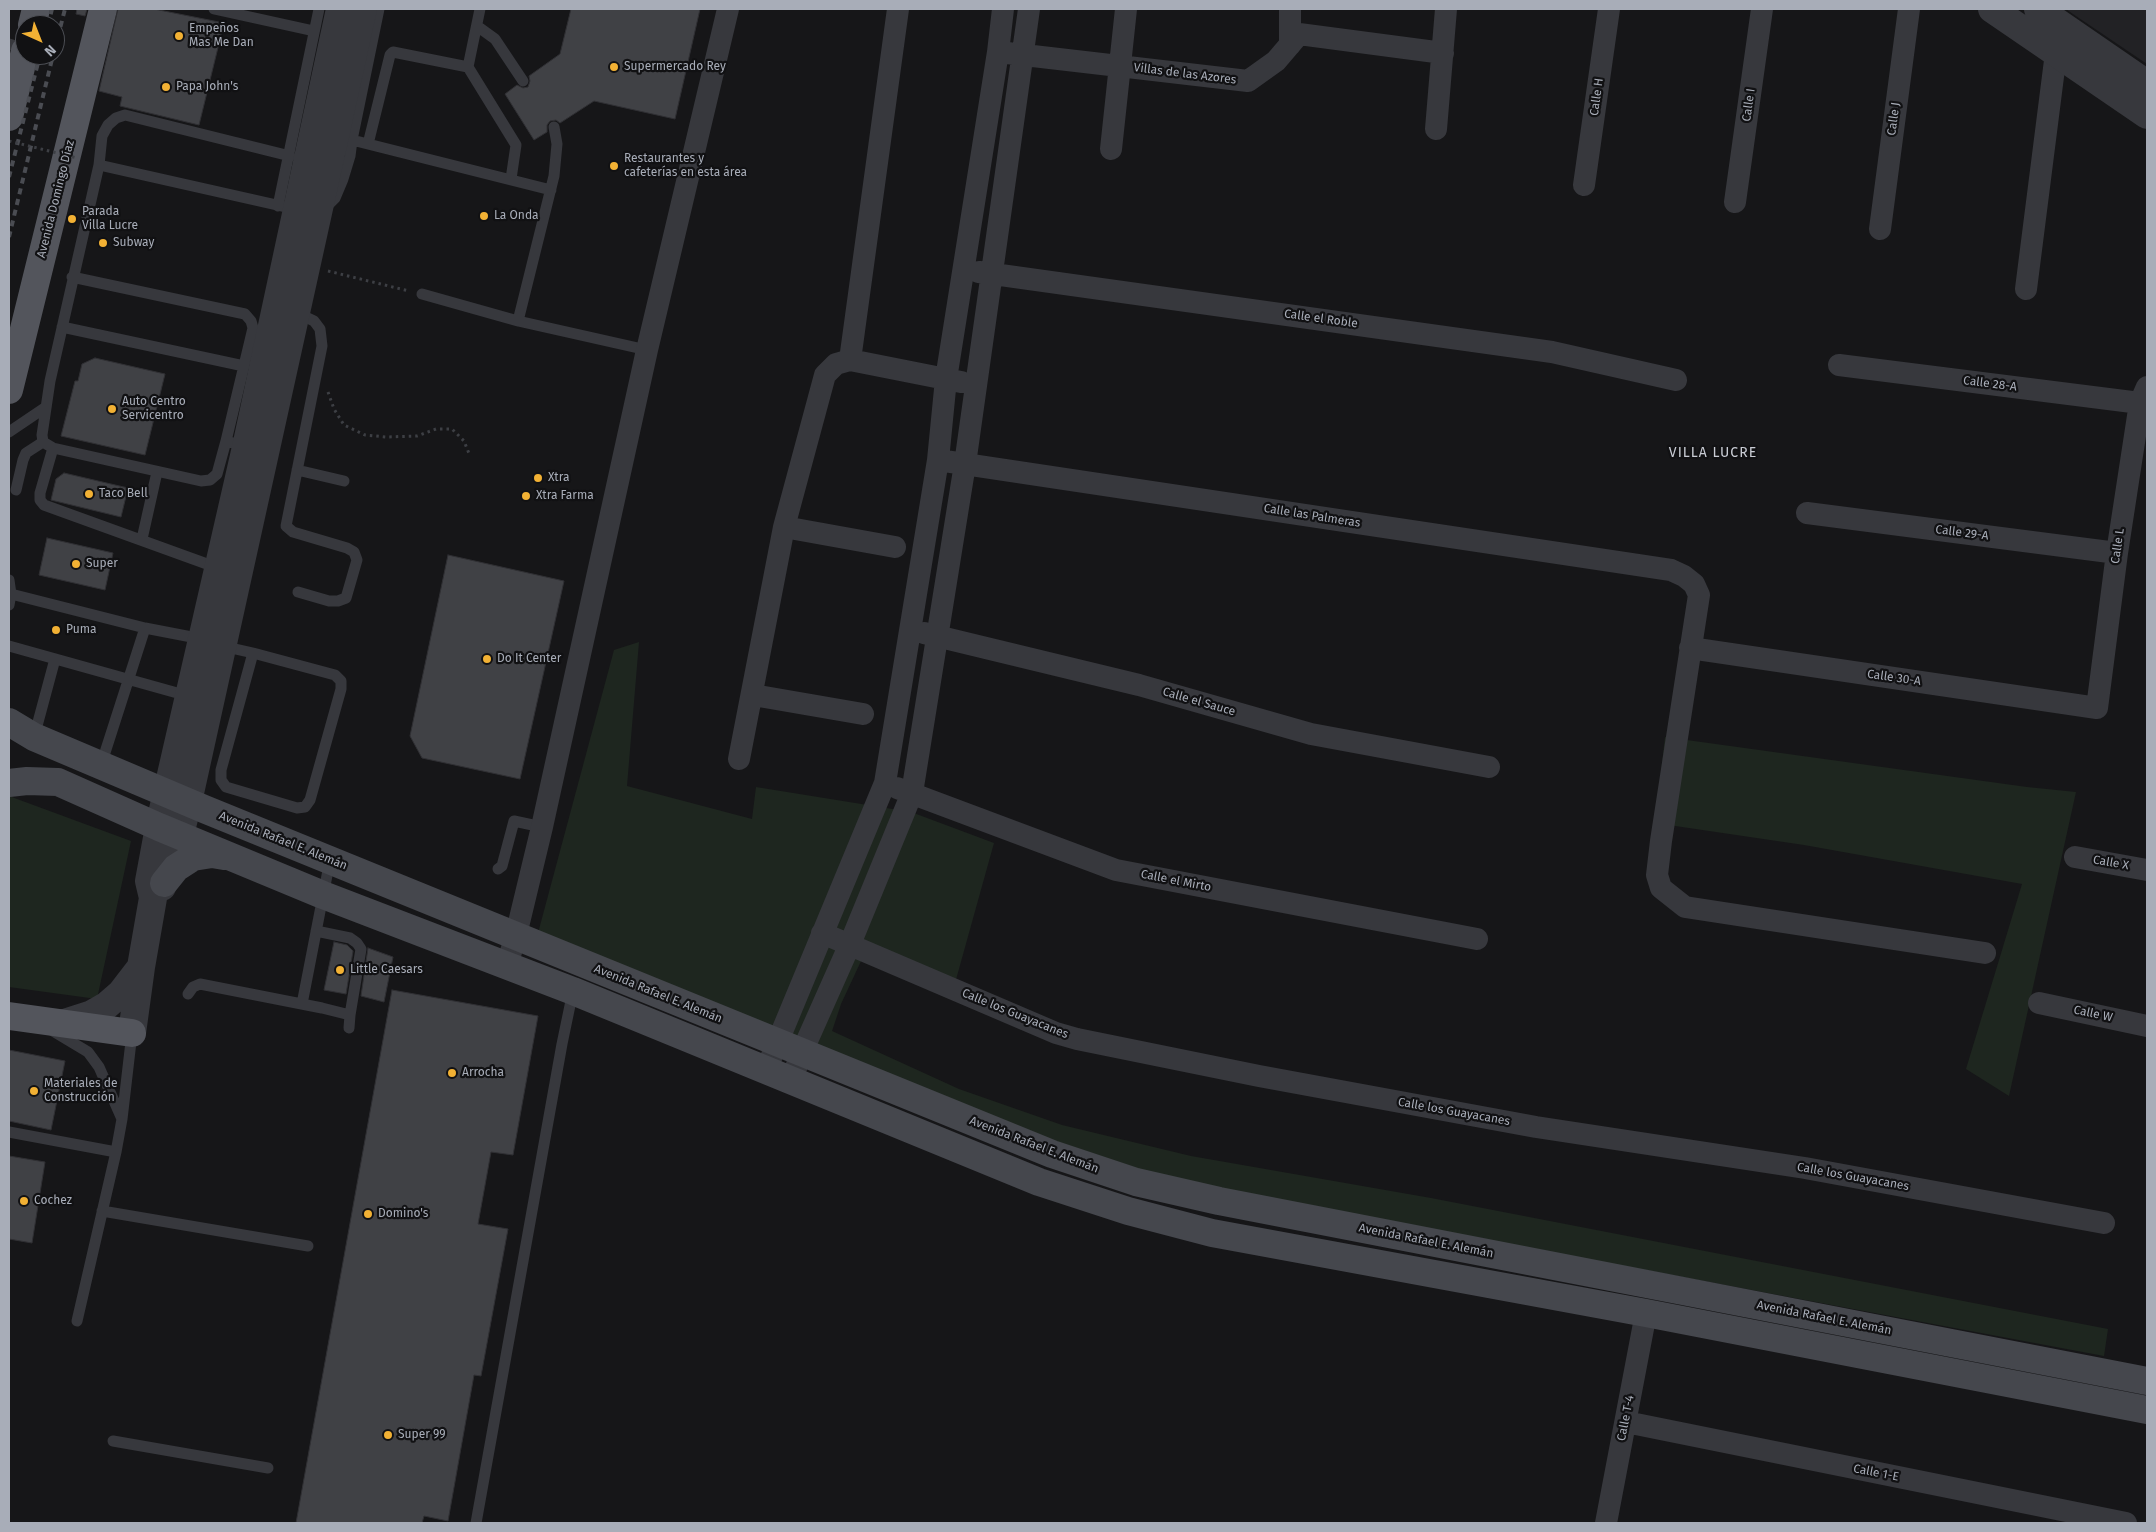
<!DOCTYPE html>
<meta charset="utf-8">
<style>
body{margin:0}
#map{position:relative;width:2156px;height:1532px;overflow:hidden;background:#161618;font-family:"Fira Sans",sans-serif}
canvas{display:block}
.frame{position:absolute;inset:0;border:10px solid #a8adb8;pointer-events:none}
.north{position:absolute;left:15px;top:15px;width:50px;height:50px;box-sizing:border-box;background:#111113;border:1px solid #4d4f55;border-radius:50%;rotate:136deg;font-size:14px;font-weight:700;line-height:20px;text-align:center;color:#a8adb8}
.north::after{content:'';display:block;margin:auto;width:18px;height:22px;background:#f2b134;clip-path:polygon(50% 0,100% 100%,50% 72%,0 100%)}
</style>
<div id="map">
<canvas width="2156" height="1532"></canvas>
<div class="frame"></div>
<div class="north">N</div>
</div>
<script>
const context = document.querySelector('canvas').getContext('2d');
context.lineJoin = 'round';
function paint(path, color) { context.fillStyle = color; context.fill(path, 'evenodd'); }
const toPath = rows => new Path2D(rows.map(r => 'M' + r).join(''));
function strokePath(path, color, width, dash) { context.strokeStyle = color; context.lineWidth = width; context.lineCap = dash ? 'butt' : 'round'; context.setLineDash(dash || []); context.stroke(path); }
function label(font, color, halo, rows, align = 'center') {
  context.font = font + ' "Fira Sans",sans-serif'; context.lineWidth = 4.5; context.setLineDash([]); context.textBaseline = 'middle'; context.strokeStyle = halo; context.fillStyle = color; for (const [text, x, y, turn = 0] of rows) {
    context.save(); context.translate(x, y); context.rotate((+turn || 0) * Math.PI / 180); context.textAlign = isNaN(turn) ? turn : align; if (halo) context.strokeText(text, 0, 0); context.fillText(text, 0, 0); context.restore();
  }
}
paint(toPath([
 [2066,9,2147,9,2147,64,2073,14]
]), '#222225');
paint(toPath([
 [639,642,627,786,752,819,756,787,911,812,994,843,952,994,862,959,841,1004,832,1031,959,1089,1062,1125,1191,1156,1431,1198,2108,1329,2104,1356,1239,1194,1128,1171,538,933,614,650],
 [1665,737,2027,787,2076,792,2009,1096,1966,1069,2022,884,1804,845,1655,823],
 [9,796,131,841,97,999,9,987]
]), '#1e261f');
const building = toPath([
 [77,9,87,9,85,16,76,14,77,9],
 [118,9,154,9,224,23,199,125,120,106,122,97,99,91,118,9],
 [571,9,700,9,675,119,594,101,560,123,556,120,550,121,547,125,547,132,534,140,505,94,517,85,523,88,528,87,530,81,529,76,560,54,571,9],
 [95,358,165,374,145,455,61,436,75,381,78,381,82,364,95,358],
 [64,473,128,488,121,517,51,500,56,479,64,473],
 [47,538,113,553,105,590,39,575,47,538],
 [448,555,564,581,520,779,422,758,410,736,448,555],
 [334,942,347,945,353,951,346,994,324,990,334,942],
 [368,948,393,957,384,1002,361,996,368,948],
 [392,990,538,1016,513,1155,491,1152,478,1224,508,1229,481,1376,474,1375,448,1521,424,1516,422,1523,296,1523,392,990],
 [9,1050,65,1061,51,1130,9,1121,9,1050],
 [9,1156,45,1162,32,1243,9,1239,9,1156]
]);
paint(building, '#404145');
strokePath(building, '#303034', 1);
strokePath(toPath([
 [328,271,409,291],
 [328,392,334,409,344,425,365,435,386,437,417,436,436,429,452,429,464,441,470,456]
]), '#3d3f44', 3, [2.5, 4]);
strokePath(toPath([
 [214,9,314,31],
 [480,9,468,67,516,145,511,179],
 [477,26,495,39,523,81],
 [9,44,25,49],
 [352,140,379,9],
 [368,144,390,55,393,52,468,67],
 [99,165,299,210],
 [278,206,319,9],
 [325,208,335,198,343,179,350,156,352,140,551,190],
 [72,277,245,314,251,321,253,328,226,441,233,443],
 [422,294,518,321,647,350],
 [297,313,314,321,320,329,322,346,286,526,293,532,347,548,354,552,357,560,346,598,338,601,329,601,298,592],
 [518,321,554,176,557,144,554,127],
 [62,327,244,366],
 [9,432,46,407],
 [226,441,217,474,210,480,201,481,53,448,43,442,42,435,50,381,99,165,102,136,108,125,116,118,125,115,290,156],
 [53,448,40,493,40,500,44,505,218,568],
 [297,470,344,481],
 [16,490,23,460,26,453,43,442],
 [142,539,157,472],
 [9,580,11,594,9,605],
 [11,594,145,628,202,639],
 [9,646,188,696],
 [222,646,253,653,335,675,341,681,341,689,310,800,305,807,297,808,226,787,221,780,221,770,253,653],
 [34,737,55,659],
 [101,765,145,628],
 [498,869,502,866,514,821,542,827],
 [316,931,350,938,357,943,361,949,350,1015],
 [188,994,193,987,200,984,322,1008,350,1015,349,1028],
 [302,1004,330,860],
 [53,1031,88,1052,99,1067,122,1119],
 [9,1132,116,1152],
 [102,1211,308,1246],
 [77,1321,116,1152,122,1119,132,1033],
 [113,1441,268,1468],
 [476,1523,562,1044,573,991]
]), '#37383d', 11);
strokePath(toPath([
 [1290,45,1290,9],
 [1007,53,1248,81,1276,61,1299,34,1443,53],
 [1436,129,1446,9],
 [1111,149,1126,9],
 [1584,185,1609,9],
 [1735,202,1762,9],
 [1880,229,1909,9],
 [979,272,1552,352,1676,380],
 [2026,289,2058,37],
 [850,360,898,9],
 [1839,365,2140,403],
 [938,460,1671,570,1684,576,1694,584,1699,595,1661,841,1657,875,1661,888,1685,907,1985,953],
 [1807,513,2117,553],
 [784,527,895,547],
 [924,633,1139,685,1311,734,1489,767],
 [1690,648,2097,708,2117,553,2140,403,2147,387],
 [753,695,863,714],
 [739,759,784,527,825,375,836,364,850,360,961,382],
 [897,788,1116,870,1477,939],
 [2075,857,2147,870],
 [822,933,1056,1033,1077,1039,1259,1076,1536,1127,1805,1168,2104,1223],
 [507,965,516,935,542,827,647,350,728,9],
 [2039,1003,2147,1026],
 [766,1070,885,783,938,460,946,379,998,52,1003,9],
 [791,1081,802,1052,850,944,912,793,965,464,1029,9],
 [1626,1422,2126,1523],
 [1606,1523,1646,1313]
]), '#37383d', 22);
strokePath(toPath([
 [1992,9,2147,115],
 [2038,9,2147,84],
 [162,887,180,835,188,802,363,9],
 [64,1023,92,1014,106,1006,121,993,141,967],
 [132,1033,141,967,153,898,149,881,159,827,246,447,340,9]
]), '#37383d', 28);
strokePath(toPath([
 [9,722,34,737,204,809,1052,1154,1136,1182,1219,1201,2147,1381],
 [9,783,27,781,58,782,159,827,323,895,573,991,1039,1182,1128,1211,1212,1233,1646,1313,2147,1410],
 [164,883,176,868,193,857,212,854,224,856]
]), '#45474d', 28);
strokePath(toPath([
 [32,25,36,9],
 [9,117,25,51],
 [9,390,103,9],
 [9,1016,132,1033]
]), '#53555c', 28);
strokePath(toPath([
 [48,25,52,9],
 [55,48,65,9],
 [9,177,40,55],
 [9,237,53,55]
]), '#4a4c52', 4, [6, 5]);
strokePath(toPath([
 [9,141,77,158]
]), '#3d3f44', 3, [2.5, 4]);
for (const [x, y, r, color] of [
 [179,36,5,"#f2b134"],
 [614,67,5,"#f2b134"],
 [166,87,5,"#f2b134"],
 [614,166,5,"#f2b134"],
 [484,216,5,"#f2b134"],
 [72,219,5,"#f2b134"],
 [103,243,5,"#f2b134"],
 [112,409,5,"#f2b134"],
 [538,478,5,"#f2b134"],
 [89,494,5,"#f2b134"],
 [526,496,5,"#f2b134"],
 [76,564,5,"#f2b134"],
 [56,630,5,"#f2b134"],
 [487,659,5,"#f2b134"],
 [340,970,5,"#f2b134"],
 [452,1073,5,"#f2b134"],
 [34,1091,5,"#f2b134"],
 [24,1201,5,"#f2b134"],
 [368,1214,5,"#f2b134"],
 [388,1435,5,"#f2b134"]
]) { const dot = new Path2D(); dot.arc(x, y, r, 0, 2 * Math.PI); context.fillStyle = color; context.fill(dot); strokePath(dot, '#111113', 2); }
label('12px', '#a8adb8', '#111113', [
 ["Empeños",189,29],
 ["Mas Me Dan",189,43],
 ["Supermercado Rey",624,67],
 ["Papa John's",176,87],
 ["Restaurantes y",624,159],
 ["cafeterías en esta área",624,173],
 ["Parada",82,212],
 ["Villa Lucre",82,226],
 ["La Onda",494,216],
 ["Subway",113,243],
 ["Auto Centro",122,402],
 ["Servicentro",122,416],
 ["Xtra",548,478],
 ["Taco Bell",99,494],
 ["Xtra Farma",536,496],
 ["Super",86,564],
 ["Puma",66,630],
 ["Do It Center",497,659],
 ["Little Caesars",350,970],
 ["Arrocha",462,1073],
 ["Materiales de",44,1084],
 ["Construcción",44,1098],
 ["Cochez",34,1201],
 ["Domino's",378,1214],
 ["Super 99",398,1435]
], 'left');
label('12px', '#a8adb8', '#111113', [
 ["Villas de las Azores",1185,74,7],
 ["Calle H",1597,97,-82],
 ["Calle I",1749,105,-82],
 ["Calle J",1894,119,-82],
 ["Avenida Domingo Díaz",56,199,-76],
 ["Calle el Roble",1321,319,8],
 ["Calle 28-A",1990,384,7],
 ["Calle las Palmeras",1312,516,9],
 ["Calle 29-A",1962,533,7],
 ["Calle L",2118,546,-82],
 ["Calle 30-A",1894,678,8],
 ["Calle el Sauce",1199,702,16],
 ["Avenida Rafael E. Alemán",283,841,22],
 ["Calle X",2111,863,10],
 ["Calle el Mirto",1176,881,11],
 ["Avenida Rafael E. Alemán",658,994,22],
 ["Calle los Guayacanes",1015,1014,22],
 ["Calle W",2093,1014,12],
 ["Calle los Guayacanes",1454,1112,10],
 ["Avenida Rafael E. Alemán",1034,1145,21],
 ["Calle los Guayacanes",1853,1177,10],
 ["Avenida Rafael E. Alemán",1426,1241,11],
 ["Avenida Rafael E. Alemán",1824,1318,11],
 ["Calle T-4",1626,1418,-79],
 ["Calle 1-E",1876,1473,11]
]);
context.letterSpacing = '1px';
label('14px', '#c9ccd4', '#111113', [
 ["VILLA LUCRE",1713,453]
]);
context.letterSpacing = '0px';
</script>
